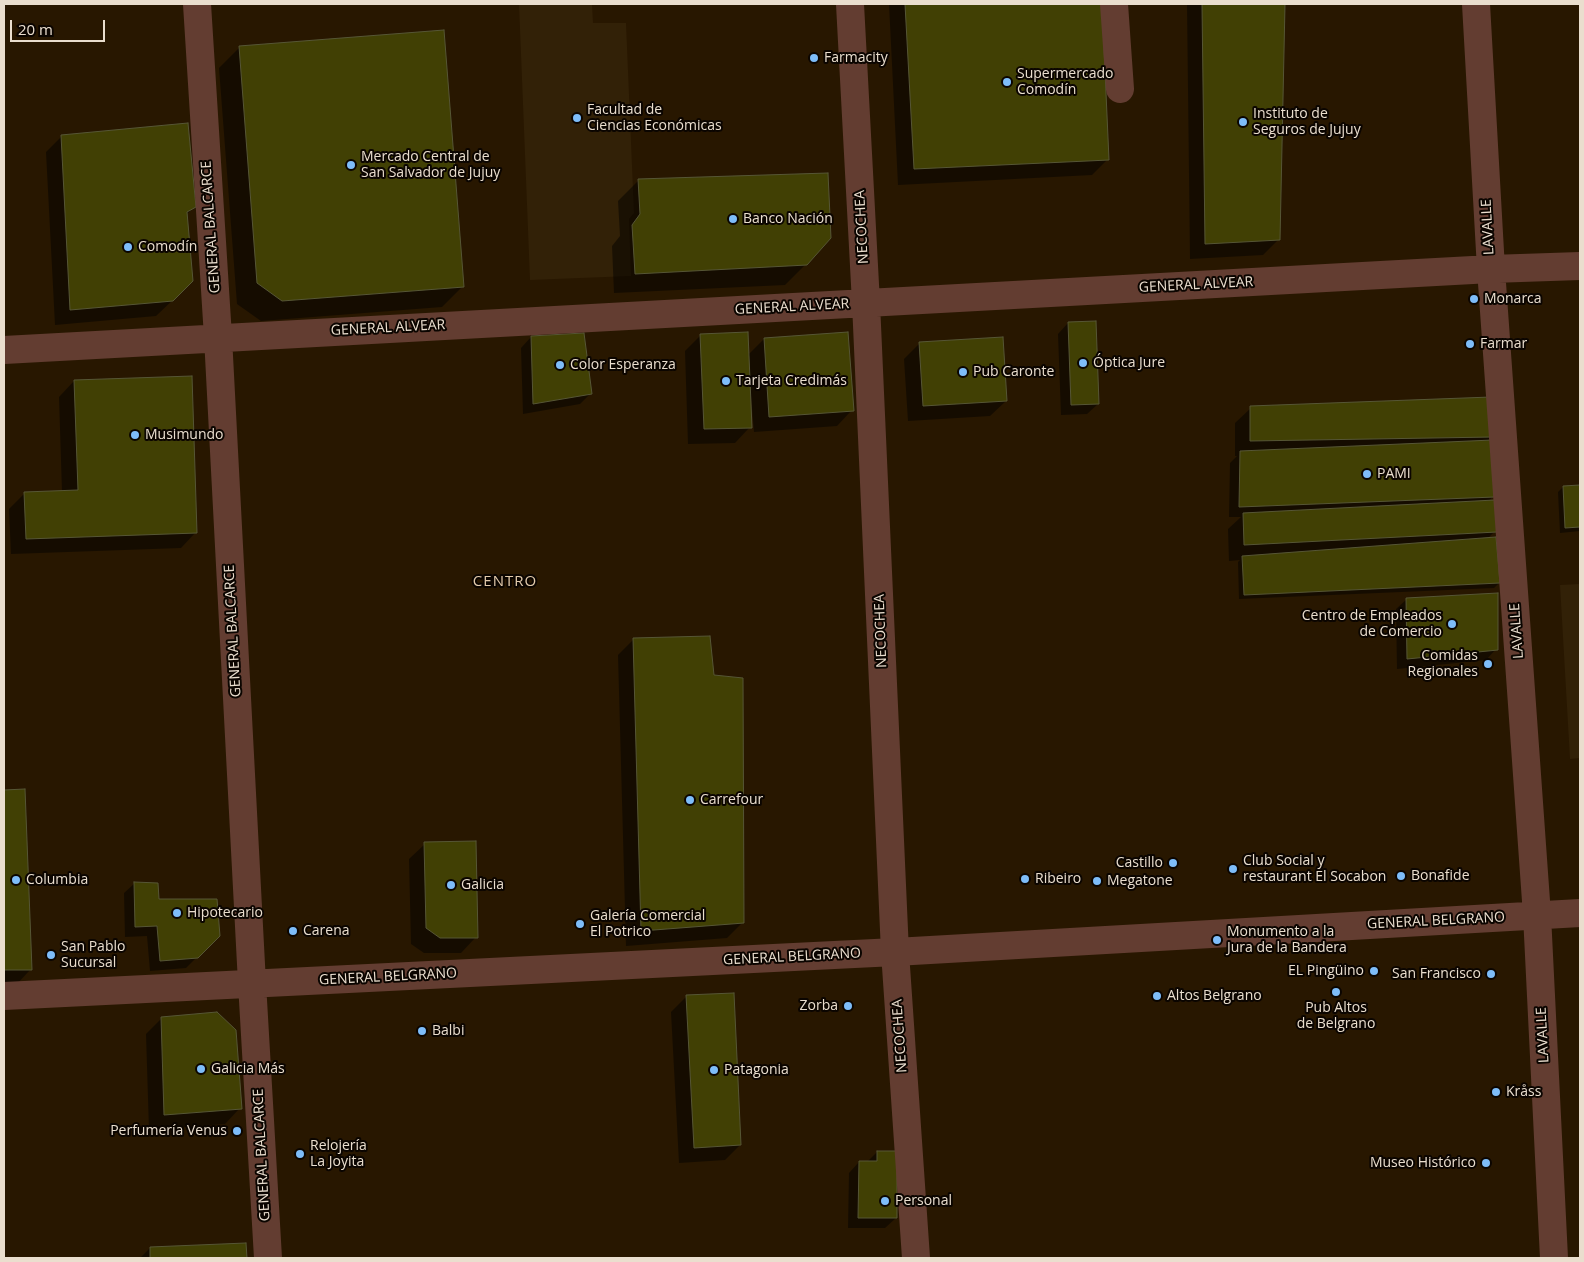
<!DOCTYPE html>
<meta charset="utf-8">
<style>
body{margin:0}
#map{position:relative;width:1584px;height:1262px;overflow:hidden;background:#281700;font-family:"Open Sans",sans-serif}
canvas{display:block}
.frame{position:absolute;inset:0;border:5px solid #eadece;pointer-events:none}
.scale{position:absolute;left:10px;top:20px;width:95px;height:22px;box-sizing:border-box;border:2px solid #eadece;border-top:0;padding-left:6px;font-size:15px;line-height:18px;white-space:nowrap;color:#eadece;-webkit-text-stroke:4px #0b0500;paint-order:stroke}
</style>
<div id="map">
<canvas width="1584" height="1262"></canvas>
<div class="frame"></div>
<div class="scale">20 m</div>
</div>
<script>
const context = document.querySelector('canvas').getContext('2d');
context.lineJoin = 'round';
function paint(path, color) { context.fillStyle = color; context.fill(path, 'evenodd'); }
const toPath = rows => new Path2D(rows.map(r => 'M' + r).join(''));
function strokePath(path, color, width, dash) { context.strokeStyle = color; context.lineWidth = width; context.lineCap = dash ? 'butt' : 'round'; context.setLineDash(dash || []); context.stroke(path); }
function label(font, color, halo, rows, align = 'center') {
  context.font = font + ' "Open Sans",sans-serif'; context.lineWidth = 4; context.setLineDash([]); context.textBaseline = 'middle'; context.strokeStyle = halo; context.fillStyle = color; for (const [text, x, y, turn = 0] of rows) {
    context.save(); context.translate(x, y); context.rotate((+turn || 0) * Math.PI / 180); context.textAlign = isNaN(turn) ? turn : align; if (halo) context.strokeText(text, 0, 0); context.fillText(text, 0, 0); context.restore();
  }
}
paint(toPath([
 [519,4,592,4,593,23,626,23,634,213,629,219,631,276,530,280],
 [1580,584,1580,758,1570,759,1560,585]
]), '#322107');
paint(toPath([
 [889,4,1100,4,1108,159,1092,175,898,185],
 [1187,4,1284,4,1279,239,1263,255,1190,259],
 [240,47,462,287,442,307,261,321,237,304,219,68],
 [61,137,194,207,186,215,176,297,156,316,55,325,46,152],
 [639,180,806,264,785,285,614,293,612,246,620,236,618,201],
 [1068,323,1098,404,1087,414,1061,415,1058,334],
 [701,335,748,355,764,339,852,410,837,426,754,432,751,396,749,396,750,427,735,443,688,444,685,351],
 [531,337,591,393,580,404,523,414,521,348],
 [920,343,1006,401,990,416,908,421,904,359],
 [74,381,196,532,181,548,11,554,9,509,25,493,62,492,59,397],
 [1251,408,1491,437,1486,442,1493,496,1488,502,1495,531,1488,538,1499,583,1494,588,1239,599,1238,562,1240,560,1229,561,1228,529,1241,517,1229,517,1230,463,1237,456,1235,456,1235,423],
 [1580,486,1580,531,1560,533,1558,492,1563,487],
 [1407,599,1496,649,1486,660,1397,669,1396,609],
 [634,639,743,922,727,938,626,946,618,655],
 [24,790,31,969,16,985,4,985,4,792],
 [425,844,476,937,461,953,424,953,411,944,409,859],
 [135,883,157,901,219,935,186,968,150,971,147,936,125,937,124,893],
 [687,996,740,1145,725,1160,679,1163,671,1012],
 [162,1018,240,1108,225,1124,149,1130,146,1034],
 [877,1152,896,1218,885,1228,848,1228,849,1173,859,1162,867,1162],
 [245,1244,245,1258,140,1258,150,1248]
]), '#0007');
const building = toPath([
 [905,4,1102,4,1109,160,914,169,905,4],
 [1202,4,1285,4,1280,240,1205,244,1202,4],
 [444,30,464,287,282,301,257,283,239,46,444,30],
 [188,123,196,207,187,212,193,281,173,301,70,310,61,135,188,123],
 [828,173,831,238,807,265,635,274,632,225,640,214,638,179,828,173],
 [1096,321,1099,404,1071,405,1068,322,1096,321],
 [748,332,752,428,704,429,700,334,748,332],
 [848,332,854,411,769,417,764,338,848,332],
 [584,333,592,394,533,404,531,336,584,333],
 [1003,337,1007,401,923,406,919,342,1003,337],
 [192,376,197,533,26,539,24,492,78,490,74,380,192,376],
 [1491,397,1493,437,1250,441,1250,406,1491,397],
 [1493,440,1495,497,1239,507,1240,451,1493,440],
 [1580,485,1580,527,1565,528,1563,486,1580,485],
 [1495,500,1497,532,1244,545,1243,513,1495,500],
 [1496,537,1500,583,1244,595,1242,556,1496,537],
 [1498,593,1498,650,1407,659,1406,598,1498,593],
 [710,636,714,675,743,678,744,923,641,931,633,638,710,636],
 [25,789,32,970,4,970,4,790,25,789],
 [476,841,478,938,440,938,426,928,424,842,476,841],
 [134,882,158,883,159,899,217,899,220,936,198,958,160,961,157,926,135,927,134,882],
 [734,993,741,1145,694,1148,686,995,734,993],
 [217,1012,236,1030,242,1109,164,1115,161,1017,217,1012],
 [877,1151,897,1151,897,1218,858,1218,859,1161,877,1161,877,1151],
 [246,1243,247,1258,150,1258,150,1247,246,1243]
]);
paint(building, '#414004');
strokePath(building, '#565635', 1);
strokePath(toPath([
 [197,4,218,337,252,983,268,1258],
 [850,4,866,303,895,952,916,1258],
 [1114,4,1120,89],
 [1476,4,1491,269,1537,915,1554,1258],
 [4,350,1491,269,1580,266],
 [4,996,895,952,1580,913]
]), '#633d31', 28);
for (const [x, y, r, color] of [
 [814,58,5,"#7ebdf9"],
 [1007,82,5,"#7ebdf9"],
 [577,118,5,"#7ebdf9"],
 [1243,122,5,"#7ebdf9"],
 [351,165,5,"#7ebdf9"],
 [733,219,5,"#7ebdf9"],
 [128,247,5,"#7ebdf9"],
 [1474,299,5,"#7ebdf9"],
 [1470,344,5,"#7ebdf9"],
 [1083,363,5,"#7ebdf9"],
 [560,365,5,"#7ebdf9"],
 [963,372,5,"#7ebdf9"],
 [726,381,5,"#7ebdf9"],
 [135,435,5,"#7ebdf9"],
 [1367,474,5,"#7ebdf9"],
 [1452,624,5,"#7ebdf9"],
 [1488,664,5,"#7ebdf9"],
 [690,800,5,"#7ebdf9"],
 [1173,863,5,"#7ebdf9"],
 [1233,869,5,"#7ebdf9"],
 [1401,876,5,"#7ebdf9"],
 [1025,879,5,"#7ebdf9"],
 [16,880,5,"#7ebdf9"],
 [1097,881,5,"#7ebdf9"],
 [451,885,5,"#7ebdf9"],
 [177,913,5,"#7ebdf9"],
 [580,924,5,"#7ebdf9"],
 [293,931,5,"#7ebdf9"],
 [1217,940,5,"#7ebdf9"],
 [51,955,5,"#7ebdf9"],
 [1374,971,5,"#7ebdf9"],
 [1491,974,5,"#7ebdf9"],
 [1336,992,5,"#7ebdf9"],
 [1157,996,5,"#7ebdf9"],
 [848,1006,5,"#7ebdf9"],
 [422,1031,5,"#7ebdf9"],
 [201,1069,5,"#7ebdf9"],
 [714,1070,5,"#7ebdf9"],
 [1496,1092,5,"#7ebdf9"],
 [237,1131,5,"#7ebdf9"],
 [300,1154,5,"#7ebdf9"],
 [1486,1163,5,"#7ebdf9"],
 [885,1201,5,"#7ebdf9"]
]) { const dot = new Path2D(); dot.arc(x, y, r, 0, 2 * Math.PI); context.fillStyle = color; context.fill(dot); strokePath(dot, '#0b0500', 2); }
label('14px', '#eadece', '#0b0500', [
 ["Farmacity",824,58],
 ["Supermercado",1017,74],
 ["Comodín",1017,90],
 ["Facultad de",587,110],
 ["Ciencias Económicas",587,126],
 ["Instituto de",1253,114],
 ["Seguros de Jujuy",1253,130],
 ["Mercado Central de",361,157],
 ["San Salvador de Jujuy",361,173],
 ["Banco Nación",743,219],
 ["Comodín",138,247],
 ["Monarca",1484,299],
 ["Farmar",1480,344],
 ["Óptica Jure",1093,363],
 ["Color Esperanza",570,365],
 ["Pub Caronte",973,372],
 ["Tarjeta Credimás",736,381],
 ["Musimundo",145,435],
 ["PAMI",1377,474],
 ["Centro de Empleados",1442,616,"right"],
 ["de Comercio",1442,632,"right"],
 ["Comidas",1478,656,"right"],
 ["Regionales",1478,672,"right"],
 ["Carrefour",700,800],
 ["Club Social y",1243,861],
 ["restaurant El Socabon",1243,877],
 ["Castillo",1163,863,"right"],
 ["Bonafide",1411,876],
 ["Ribeiro",1035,879],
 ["Columbia",26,880],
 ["Megatone",1107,881],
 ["Galicia",461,885],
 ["Hipotecario",187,913],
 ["Galería Comercial",590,916],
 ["El Potrico",590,932],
 ["Carena",303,931],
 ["Monumento a la",1227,932],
 ["Jura de la Bandera",1227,948],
 ["San Pablo",61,947],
 ["Sucursal",61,963],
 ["EL Pingüino",1364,971,"right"],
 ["San Francisco",1481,974,"right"],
 ["Altos Belgrano",1167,996],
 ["Zorba",838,1006,"right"],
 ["Pub Altos",1336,1008,"center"],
 ["de Belgrano",1336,1024,"center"],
 ["Balbi",432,1031],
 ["Galicia Más",211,1069],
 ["Patagonia",724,1070],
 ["Kråss",1506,1092],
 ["Perfumería Venus",227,1131,"right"],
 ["Relojería",310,1146],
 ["La Joyita",310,1162],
 ["Museo Histórico",1476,1163,"right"],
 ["Personal",895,1201]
], 'left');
label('14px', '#eadece', '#0b0500', [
 ["GENERAL BALCARCE",211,227,-94],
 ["NECOCHEA",862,227,-93],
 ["LAVALLE",1488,227,-93],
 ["GENERAL ALVEAR",1196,285,-3],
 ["GENERAL ALVEAR",792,307,-3],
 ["GENERAL ALVEAR",388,328,-3],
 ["GENERAL BALCARCE",233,631,-93],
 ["NECOCHEA",881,631,-92],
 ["LAVALLE",1517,631,-94],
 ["GENERAL BELGRANO",1436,921,-3],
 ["GENERAL BELGRANO",792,957,-3],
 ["GENERAL BELGRANO",388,977,-3],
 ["LAVALLE",1543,1035,-93],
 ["NECOCHEA",900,1036,-94],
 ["GENERAL BALCARCE",262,1155,-93]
]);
context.letterSpacing = '1px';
label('15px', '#e2caab', '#0b0500', [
 ["CENTRO",505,582]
]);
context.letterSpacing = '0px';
</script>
